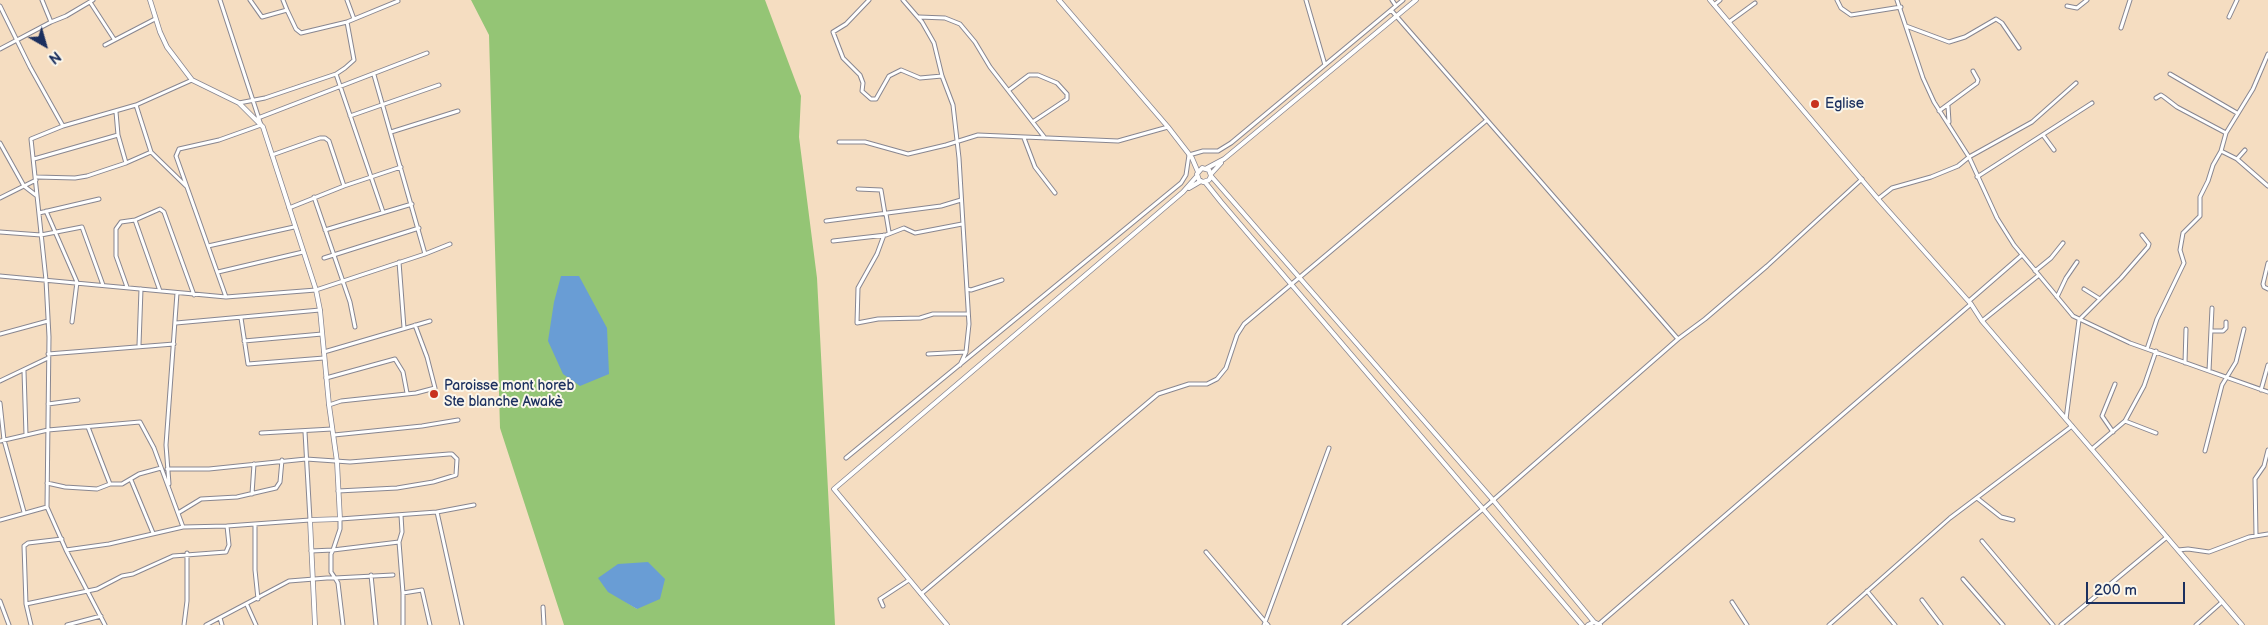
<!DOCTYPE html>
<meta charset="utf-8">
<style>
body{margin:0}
#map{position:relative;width:2268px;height:625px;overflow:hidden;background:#f5ddc1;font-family:"Balsamiq Sans",sans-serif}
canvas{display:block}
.north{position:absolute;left:20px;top:20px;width:50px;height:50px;-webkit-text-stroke:4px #fbf7ec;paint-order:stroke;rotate:142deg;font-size:14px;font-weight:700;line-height:20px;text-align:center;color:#1b2f5e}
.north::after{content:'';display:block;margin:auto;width:18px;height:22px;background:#1b2f5e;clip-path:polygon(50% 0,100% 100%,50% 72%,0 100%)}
.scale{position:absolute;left:2086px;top:582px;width:99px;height:22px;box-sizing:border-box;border:2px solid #1b2f5e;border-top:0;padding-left:6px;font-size:15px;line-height:18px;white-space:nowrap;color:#1b2f5e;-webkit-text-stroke:4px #fbf7ec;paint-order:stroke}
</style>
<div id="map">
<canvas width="2268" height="625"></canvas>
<div class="north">N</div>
<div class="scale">200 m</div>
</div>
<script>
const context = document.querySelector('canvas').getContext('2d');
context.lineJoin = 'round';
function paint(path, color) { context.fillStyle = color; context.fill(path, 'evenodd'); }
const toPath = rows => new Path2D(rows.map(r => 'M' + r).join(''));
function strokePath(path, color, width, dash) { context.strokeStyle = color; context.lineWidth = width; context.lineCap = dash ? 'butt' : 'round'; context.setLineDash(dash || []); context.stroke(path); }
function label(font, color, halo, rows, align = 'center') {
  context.font = font + ' "Balsamiq Sans",sans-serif'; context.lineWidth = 4; context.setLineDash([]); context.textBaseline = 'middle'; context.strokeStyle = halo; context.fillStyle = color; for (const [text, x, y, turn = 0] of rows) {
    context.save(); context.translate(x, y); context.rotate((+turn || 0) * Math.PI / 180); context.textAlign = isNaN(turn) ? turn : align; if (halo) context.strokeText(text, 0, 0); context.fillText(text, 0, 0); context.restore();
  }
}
paint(toPath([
 [471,0,765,0,801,96,799,137,817,278,835,625,564,625,500,428,489,35],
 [648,562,637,609,623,600]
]), '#94c575');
paint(toPath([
 [561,276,579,276,607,328,609,374,580,386,563,374,548,341,554,302],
 [648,562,665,579,660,599,637,609,608,592,598,578,618,564]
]), '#699dd5');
const minor = toPath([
 [42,0,51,22],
 [220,0,261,125,219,140,179,149,176,156,226,297],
 [250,0,262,17,287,10,296,29,301,33,347,22,398,1],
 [283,0,287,10],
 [347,0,354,19],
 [869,0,846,24,833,32,843,58,860,75,863,83,862,91,871,99,876,99,889,76,901,70,920,78,942,76],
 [903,0,922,22,934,43,942,76,953,105,959,158,969,324,966,352,960,365],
 [1306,0,1325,65],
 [1392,0,1396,6],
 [1837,0,1841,8,1851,15,1901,7],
 [1897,0,1923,78,1934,102,1969,157,1997,218,2014,245,2073,316,2130,343,2268,392],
 [90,2,114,39],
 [1714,5,1720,0],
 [0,6,30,67,63,126],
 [2067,6,2077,8,2087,0],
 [1391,10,1678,339],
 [919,17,945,18,960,24,975,42,990,67,1045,138],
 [2229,17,2237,0],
 [1729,22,1755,3],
 [1906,26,1949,42,1965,37,1996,19,2002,23,2019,48],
 [2121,28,2130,0],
 [105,45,155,19],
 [0,49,51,22,66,16,93,0],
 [336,74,383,212],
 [2170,74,2237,113],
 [374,75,425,254],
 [1009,90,1029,75,1038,75,1057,83,1067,94,1067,99,1034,121],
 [2156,98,2161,95,2164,97,2177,107,2226,133],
 [239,103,265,98,336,74,345,68,354,60,347,22],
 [136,105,151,152],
 [1948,106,1949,122],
 [1939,111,1977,83,1978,80,1973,71],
 [116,112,118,135,126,163],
 [350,116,439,85],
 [258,118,427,53],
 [391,132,458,111],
 [2043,135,2054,150],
 [1024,138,1035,167,1055,193],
 [839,142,865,142,908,154,946,145,978,135,1118,141,1168,127],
 [0,143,24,186,37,196],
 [2221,151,2237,159,2268,186],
 [272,155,320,138,325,138,329,141,344,186],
 [34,159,118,135],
 [2237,159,2245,150],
 [37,177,75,178,87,176,126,163,151,152,186,186],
 [1977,177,2092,103],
 [858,189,881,190,885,214],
 [314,197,350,302,355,327],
 [0,198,36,180],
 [1878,199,1892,188,1931,177,1958,166,1969,157,2032,122,2076,83],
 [289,208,344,186,401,167],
 [46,211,77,282,72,322],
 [39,213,99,199],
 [886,214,889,232],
 [135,220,160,291],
 [826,221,941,206,961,200],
 [325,230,412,204],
 [0,232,41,235,82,227,103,285],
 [884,235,877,254,858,288,857,323,878,319,920,318,933,314,968,314],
 [833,241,886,235,904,228,915,233,962,224],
 [208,246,294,227],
 [324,258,419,228],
 [399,262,404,328],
 [2268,263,2263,284,2264,287,2268,289],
 [2035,271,2051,258,2063,243],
 [218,272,303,252],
 [0,276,226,297,316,290,425,254,450,244],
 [127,287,116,256,116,229,121,222,135,220,160,209,164,212,194,295],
 [967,289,971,290,1002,280],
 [2084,289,2100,299],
 [2057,297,2066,278,2077,262],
 [1969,301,2022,255],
 [241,318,248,364,324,358],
 [1982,321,2039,275],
 [176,323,320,310],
 [2211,331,2223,331,2226,328,2226,322],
 [0,334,48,321],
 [244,341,322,334],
 [139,345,141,289],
 [2147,349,2157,319,2184,263,2180,250,2183,233,2200,216,2200,197,2208,181,2213,165,2221,151,2226,133,2253,89,2268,54],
 [324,352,430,321],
 [48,354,174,344],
 [928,354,966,352],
 [2185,363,2186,329],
 [24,371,26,435],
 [2209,371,2212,308],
 [326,378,395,359,403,372,407,393],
 [0,381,48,358],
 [2261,390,2268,365],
 [0,403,4,440,24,512],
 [48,404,78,400],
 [329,405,341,401,416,393,435,388,427,357,415,325],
 [2066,419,2079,320,2121,278,2148,247,2149,244,2142,235],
 [2125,421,2156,433],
 [88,427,110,484],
 [2113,432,2102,416,2115,384],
 [261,433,332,429],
 [334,435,422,426,458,420],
 [0,441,48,430,140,422,154,448,183,527],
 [2092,449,2125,421,2144,386,2156,351],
 [2205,451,2222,385,2236,362,2244,329],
 [846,458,1181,183,1186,175,1189,155,1203,151,1218,151,1231,143,1403,0],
 [167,469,209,469,306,459,350,462,449,454,452,454,457,459,456,475,433,482,397,488,338,491],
 [131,480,153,533],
 [47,483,65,487,97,489,110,484,122,484,139,474,161,468],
 [169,484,166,445,177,293],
 [252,494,254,464],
 [1977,498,2001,517,2013,520],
 [437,512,462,625],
 [178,513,201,499,237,497,276,488,280,482,282,460],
 [0,520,47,507],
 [255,525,255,570,258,599],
 [2256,535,2255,479,2264,466,2268,450],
 [1982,541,2053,625],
 [399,542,403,593,422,590,430,625],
 [66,550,109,544,183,527,227,526,310,520,305,432],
 [2178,550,2188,549,2209,552,2249,537,2268,534],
 [311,551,333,550,340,529,340,519,437,512,474,505],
 [1206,552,1268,625],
 [371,575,376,625],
 [393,575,335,578,331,572,331,554,333,550,399,542,402,532,401,515],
 [1963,579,2003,625],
 [1867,591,1895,625],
 [921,594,1158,394,1189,384,1207,384,1217,379,1226,368,1237,335,1244,324,1487,120],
 [1922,600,1941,625],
 [0,601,9,625],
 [1732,602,1747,625],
 [26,604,97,589,122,576,133,574,173,556,226,552,229,545,227,526],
 [247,605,256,625],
 [883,606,880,599,909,580],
 [543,607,544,625],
 [220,618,222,625],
 [1599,624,1971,304],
 [31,625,26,604,24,546,28,543,62,539],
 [67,625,101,616],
 [105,625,66,550,47,507,49,337,46,280,31,139,63,126,136,105,192,80],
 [184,625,187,601,187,553],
 [206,625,289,581,327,578,335,578,338,583,343,625],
 [403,625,403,593],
 [1264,625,1329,448],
 [1344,625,1483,509,1678,339,1705,319,1767,266,1862,179],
 [1829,625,1950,518,2072,426],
 [2061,625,2167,537],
 [2196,625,2222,602]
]);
const tertiary = toPath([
 [150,0,160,32,167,47,192,80,239,103,263,127,316,290,320,310,329,405,337,462,340,519,310,520,315,625],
 [1059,0,1168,127,1192,158,1198,172],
 [1710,0,1878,199,1971,304,1982,321,2242,625],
 [1207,168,1224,159,1416,0],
 [1211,174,1221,163],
 [1211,176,1209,180,1203,182,1199,180,1197,174,1202,168,1209,170,1211,176,1493,500,1594,622],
 [1205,182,1221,202,1582,625],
 [1189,188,1201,181],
 [947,625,834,489,1183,192,1197,176],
 [1588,625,1594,622,1600,625]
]);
strokePath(minor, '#888690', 5);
strokePath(tertiary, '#888690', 5.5);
strokePath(minor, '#fff', 3);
strokePath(tertiary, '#fff', 4);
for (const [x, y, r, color] of [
 [1815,104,5,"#c8321e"],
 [434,394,5,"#c8321e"]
]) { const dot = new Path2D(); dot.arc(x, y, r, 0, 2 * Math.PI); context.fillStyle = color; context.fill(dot); strokePath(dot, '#fbf7ec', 2); }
label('14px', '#1b2f5e', '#fbf7ec', [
 ["Eglise",1825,104],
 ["Paroisse mont horeb",444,386],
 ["Ste blanche Awakè",444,402]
], 'left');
</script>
